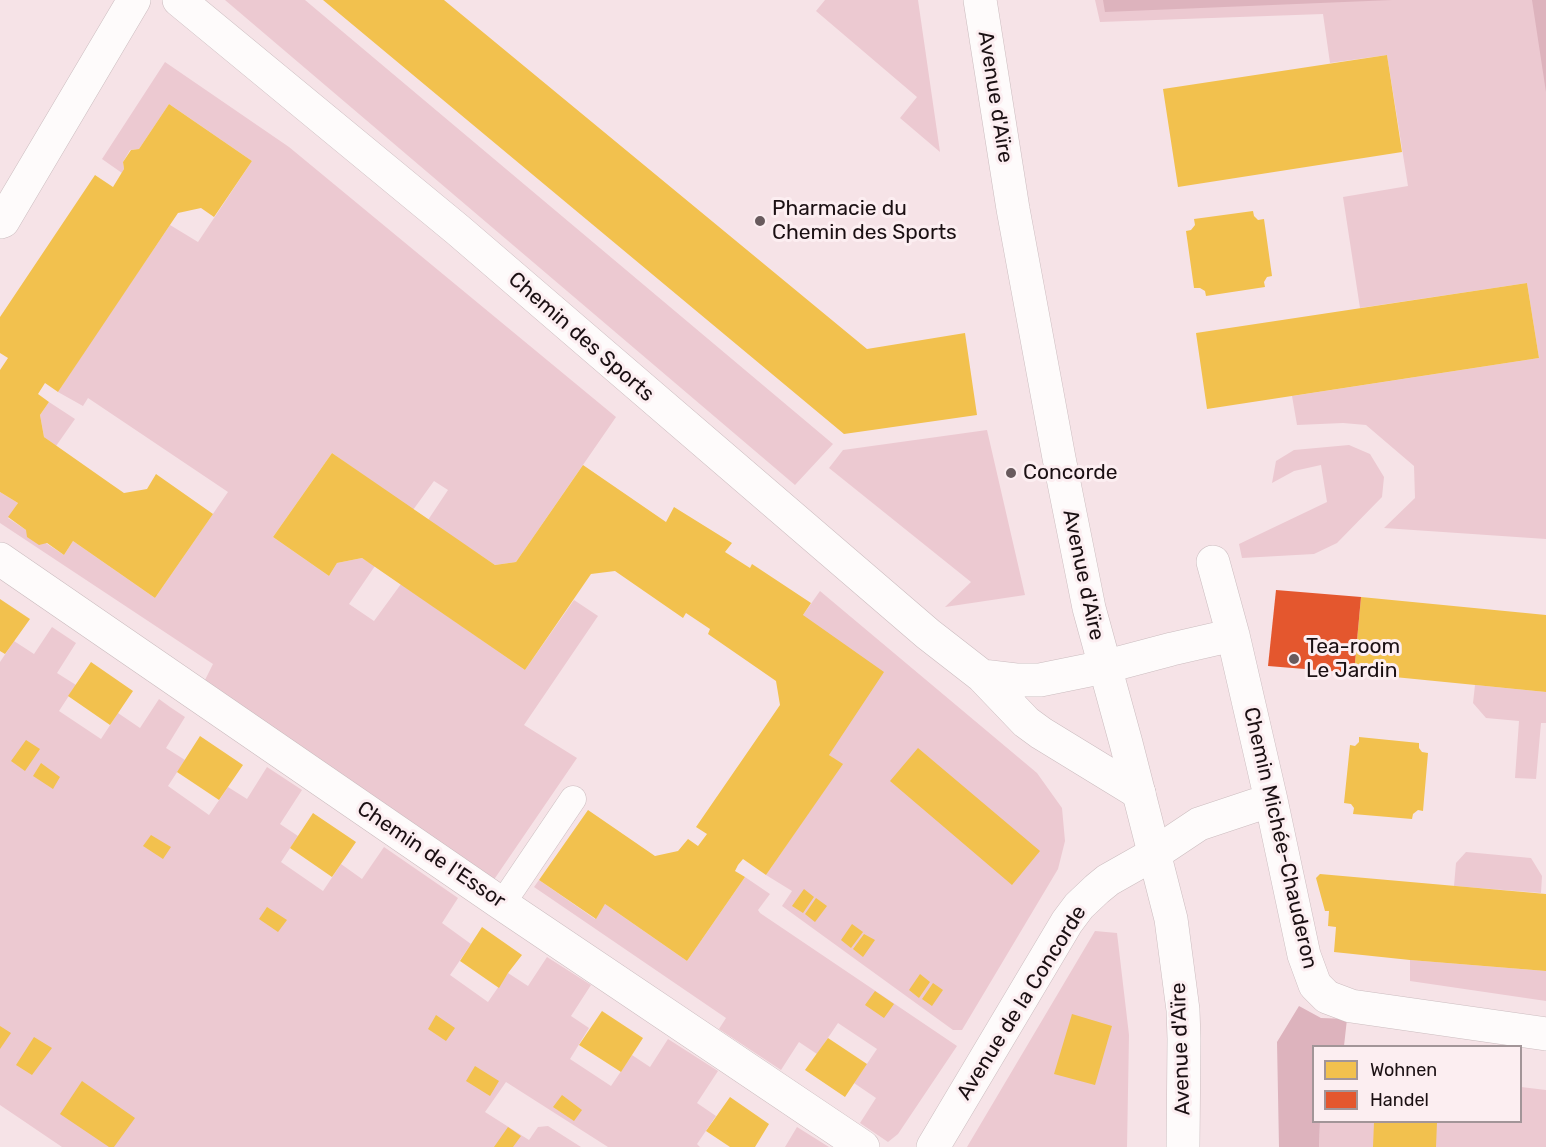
<!DOCTYPE html>
<meta charset="utf-8">
<style>
body{margin:0}
#map{position:relative;width:1546px;height:1147px;overflow:hidden;background:#f6e3e7;font-family:Rubik,sans-serif}
canvas{display:block}
.legend{position:absolute;left:1312px;top:1045px;width:210px;height:78px;box-sizing:border-box;background:#fceef1;border:2px solid #a29598;margin:0;padding:8px 10px;list-style:none;font-size:18px;color:#1b1013}
.legend li{display:flex;align-items:center;gap:12px;height:30px}
.legend b{width:30px;border:2px solid #a29598}
</style>
<div id="map">
<canvas width="1546" height="1147"></canvas>
<ul class="legend">
<li><b style="height:16px;background:#f2c14e"></b>Wohnen</li>
<li><b style="height:16px;background:#e4572e"></b>Handel</li>
</ul>
</div>
<script>
const context = document.querySelector('canvas').getContext('2d');
context.lineJoin = 'round';
function paint(path, color) { context.fillStyle = color; context.fill(path, 'evenodd'); }
const toPath = rows => new Path2D(rows.map(r => 'M' + r).join(''));
function strokePath(path, color, width, dash) { context.strokeStyle = color; context.lineWidth = width; context.lineCap = dash ? 'butt' : 'round'; context.setLineDash(dash || []); context.stroke(path); }
function label(font, color, halo, rows, align = 'center') {
  context.font = font + ' Rubik,sans-serif'; context.lineWidth = 6; context.setLineDash([]); context.textBaseline = 'middle'; context.strokeStyle = halo; context.fillStyle = color; for (const [text, x, y, turn = 0] of rows) {
    context.save(); context.translate(x, y); context.rotate((+turn || 0) * Math.PI / 180); context.textAlign = isNaN(turn) ? turn : align; if (halo) context.strokeText(text, 0, 0); context.fillText(text, 0, 0); context.restore();
  }
}
paint(toPath([
 [225,0,305,0,833,444,795,485],
 [825,0,918,0,940,152,900,118,917,97,816,11],
 [1095,0,1546,0,1546,539,1384,528,1415,498,1414,466,1366,425,1343,423,1297,425,1292,396,1539,358,1527,283,1360,308,1343,197,1408,186,1387,55,1330,63,1323,14,1100,22],
 [165,62,289,147,616,417,516,562,495,565,428,520,448,490,434,481,413,510,332,453,273,537,329,576,337,563,362,558,375,566,349,604,374,621,401,584,525,670,574,600,598,616,524,725,577,758,493,881,203,684,213,664,0,523,0,492,18,503,8,518,64,555,73,541,155,598,228,492,88,398,83,406,58,392,96,334,170,225,198,242,252,161,169,104,139,149,130,150,123,162,124,169,122,173,102,159],
 [49,402,75,419,56,446,44,437,40,415],
 [987,430,1025,595,945,607,971,582,829,468,843,450],
 [1349,445,1370,454,1384,477,1382,497,1337,543,1314,554,1242,558,1239,544,1327,502,1321,465,1294,471,1272,483,1276,461,1294,450],
 [820,591,1037,773,1062,808,1065,841,1058,869,962,1030,953,1030,782,906,792,891,766,875,842,764,829,755,803,615],
 [52,627,76,643,57,673,76,685,59,711,101,739,118,713,140,728,159,699,170,707,185,717,166,748,185,760,168,786,209,815,228,787,247,799,267,767,302,790,280,824,298,836,281,862,323,891,341,864,362,879,384,847,458,898,442,923,471,944,450,975,488,1002,508,973,528,986,547,957,591,985,571,1016,589,1028,570,1059,611,1086,632,1055,650,1067,668,1039,718,1071,697,1103,716,1116,697,1144,700,1147,608,1147,506,1082,485,1112,529,1140,538,1127,548,1126,581,1147,62,1147,0,1105,0,662,14,641,34,654],
 [1475,685,1546,692,1546,723,1541,723,1536,779,1515,778,1519,721,1486,718,1473,703],
 [1466,852,1531,858,1542,876,1541,893,1454,886,1456,863],
 [745,877,770,894,758,910,760,913,957,1046,898,1134,888,1142,860,1123,876,1098,854,1083,877,1049,838,1023,817,1054,799,1042,781,1070,719,1029,726,1018,534,887,539,880,595,919,605,904,687,961],
 [1095,931,1117,933,1129,1035,1127,1147,967,1147],
 [1410,960,1546,971,1546,1001,1410,981],
 [1521,1087,1546,1090,1546,1147,1319,1147,1320,1122,1520,1122],
 [797,1127,829,1147,785,1147]
]), '#ecc9d1');
paint(toPath([
 [1103,0,1392,0,1105,12],
 [1532,0,1546,0,1546,92],
 [1299,1006,1321,1018,1347,1019,1344,1046,1314,1046,1314,1122,1320,1122,1319,1147,1279,1147,1277,1042]
]), '#ddb3bd');
paint(toPath([
 [323,0,444,0,867,349,965,333,977,415,844,434],
 [1387,55,1402,152,1178,187,1163,89],
 [169,104,252,161,214,217,201,208,178,213,58,392,45,383,38,394,49,402,40,415,44,437,111,484,124,493,147,489,156,474,213,514,155,598,73,541,64,555,47,543,39,545,27,537,26,530,8,517,18,503,0,492,0,370,8,358,0,353,0,317,95,175,113,187,124,169,123,162,131,150,139,149],
 [1253,211,1254,216,1258,220,1264,219,1272,276,1267,277,1264,282,1265,287,1206,296,1205,291,1200,288,1194,288,1186,231,1191,230,1195,225,1194,219],
 [1527,283,1539,358,1207,409,1196,333],
 [332,453,495,565,516,562,583,465,666,522,674,507,732,543,725,552,750,568,752,564,811,603,803,615,884,672,829,755,843,764,766,875,743,859,738,865,735,871,745,877,687,961,605,904,596,919,539,880,588,810,655,856,678,851,688,839,698,846,707,834,696,827,780,705,776,681,708,634,710,629,686,613,683,618,615,571,591,574,525,670,362,558,337,563,329,576,273,537],
 [1361,597,1546,615,1546,692,1354,673],
 [0,599,30,619,5,654,0,651],
 [91,662,133,691,110,725,68,696],
 [200,736,243,765,219,800,177,772],
 [1359,737,1419,743,1419,748,1422,752,1428,753,1423,811,1418,810,1413,814,1412,819,1353,814,1354,808,1351,804,1344,803,1350,745,1355,746,1359,742],
 [26,740,40,749,25,771,11,761],
 [918,748,1040,851,1012,885,890,781],
 [41,763,60,777,53,789,33,776],
 [313,813,356,842,332,877,290,848],
 [151,835,171,847,163,859,143,846],
 [1320,874,1546,894,1546,971,1410,960,1334,952,1336,927,1328,926,1329,911,1325,911,1316,878],
 [804,889,814,897,803,913,792,906],
 [816,898,827,906,815,922,805,914],
 [267,907,287,920,278,932,259,919],
 [852,924,863,932,851,948,841,940],
 [482,927,522,955,508,973,499,988,460,961],
 [864,934,875,940,863,957,853,949],
 [920,974,930,982,919,998,909,990],
 [933,983,943,990,932,1006,922,999],
 [875,991,894,1004,884,1018,865,1005],
 [602,1011,643,1038,621,1072,579,1045],
 [1072,1014,1112,1026,1095,1085,1054,1074],
 [436,1015,455,1028,446,1041,428,1029],
 [0,1026,11,1033,0,1049],
 [34,1037,52,1048,32,1075,16,1065],
 [828,1038,867,1064,845,1097,805,1070],
 [475,1066,499,1081,490,1096,466,1081],
 [82,1081,135,1118,114,1147,109,1147,60,1114],
 [562,1095,582,1110,574,1121,553,1107],
 [730,1097,769,1124,755,1147,730,1147,706,1131],
 [1374,1122,1437,1122,1436,1147,1373,1147],
 [508,1127,521,1136,513,1147,494,1147]
]), '#f2c14e');
paint(toPath([
 [1276,590,1361,597,1354,673,1268,666]
]), '#e4572e');
const pedestrian = toPath([
 [502,904,573,799]
]);
const minor = toPath([
 [179,0,458,230,928,634,982,676,1026,722,1041,733,1139,793],
 [0,222,3,221,134,0],
 [0,559,502,904,863,1147],
 [1213,562,1233,635,1271,800,1304,955,1315,985,1327,997,1351,1006,1546,1034],
 [982,676,1016,680,1040,680,1104,667,1172,649,1233,635],
 [933,1147,1067,922,1079,906,1097,889,1108,880,1154,854,1199,824,1271,800]
]);
const secondary = toPath([
 [980,0,1013,209,1059,458,1089,608,1126,743,1171,919,1183,1010,1184,1039,1183,1147]
]);
strokePath(pedestrian, '#cbbcbf', 27);
strokePath(minor, '#cbbcbf', 34);
strokePath(secondary, '#cbbcbf', 34);
strokePath(pedestrian, '#fefbfb', 26);
strokePath(minor, '#fefbfb', 33);
strokePath(secondary, '#fefbfb', 33);
for (const [x, y, r, color] of [
 [760,221,6,"#685a5d"],
 [1011,473,6,"#685a5d"],
 [1294,659,6,"#685a5d"]
]) { const dot = new Path2D(); dot.arc(x, y, r, 0, 2 * Math.PI); context.fillStyle = color; context.fill(dot); strokePath(dot, '#fceef1', 2); }
label('21px', '#1b1013', '#fceef1', [
 ["Avenue d'Aïre",995,97,81],
 ["Chemin des Sports",581,337,41],
 ["Avenue d'Aïre",1083,575,78],
 ["Chemin Michée-Chauderon",1280,838,77],
 ["Chemin de l'Essor",431,855,34],
 ["Avenue de la Concorde",1022,1003,-58],
 ["Avenue d'Aïre",1181,1049,-92]
]);
label('21px', '#1b1013', '#fceef1', [
 ["Pharmacie du",772,209],
 ["Chemin des Sports",772,233],
 ["Concorde",1023,473],
 ["Tea-room",1306,647],
 ["Le Jardin",1306,671]
], 'left');
</script>
